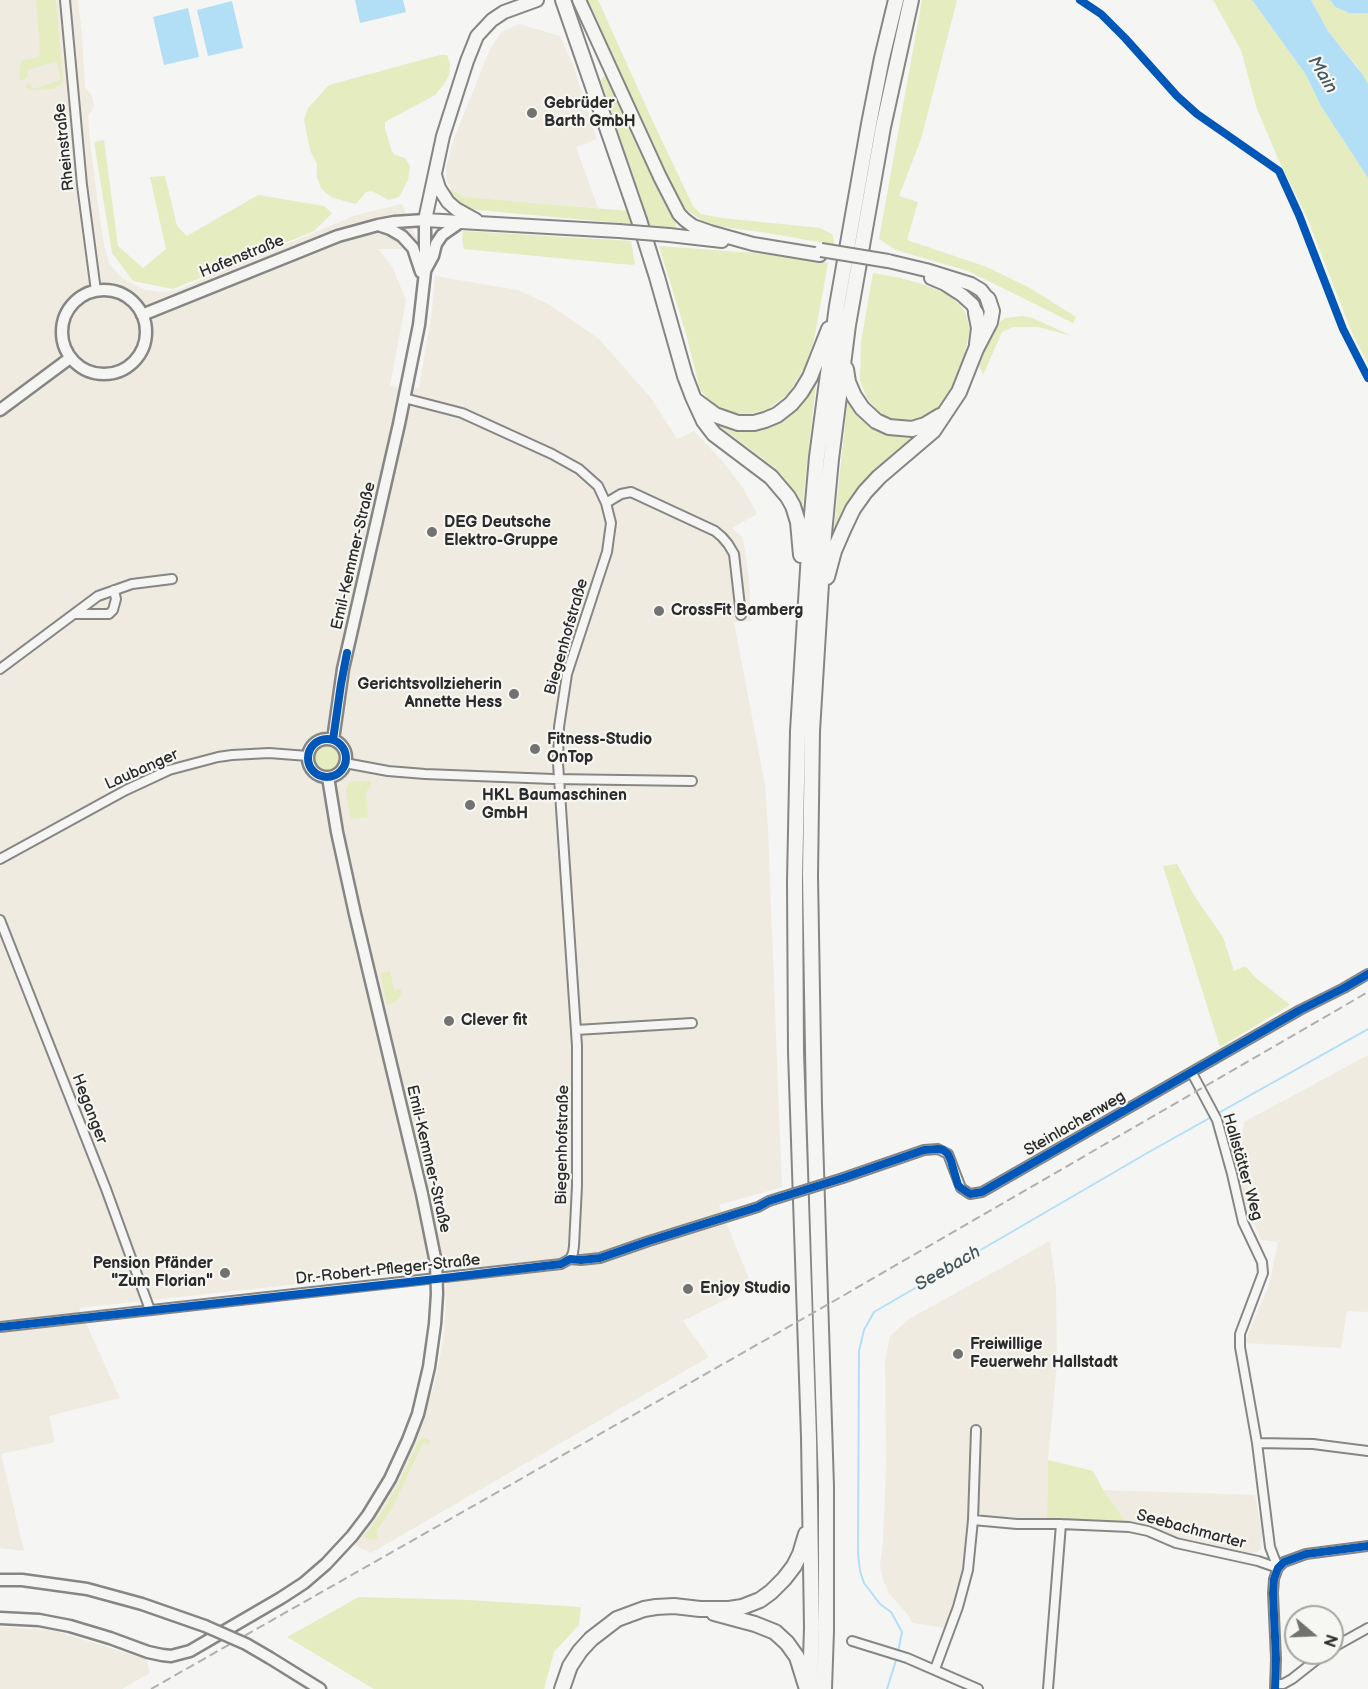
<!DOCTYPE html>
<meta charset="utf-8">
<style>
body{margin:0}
#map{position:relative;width:1368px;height:1689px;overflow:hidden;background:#f5f5f3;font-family:"Balsamiq Sans",sans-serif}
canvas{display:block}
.north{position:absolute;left:1284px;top:1605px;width:60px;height:60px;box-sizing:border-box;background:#f6f6f2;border:2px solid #a5a5a2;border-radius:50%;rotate:109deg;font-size:16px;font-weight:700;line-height:24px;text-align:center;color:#2b2b2b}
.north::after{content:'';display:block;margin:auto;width:21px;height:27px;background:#727271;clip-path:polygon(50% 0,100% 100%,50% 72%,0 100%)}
</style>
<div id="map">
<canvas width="1368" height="1689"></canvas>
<div class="north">N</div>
</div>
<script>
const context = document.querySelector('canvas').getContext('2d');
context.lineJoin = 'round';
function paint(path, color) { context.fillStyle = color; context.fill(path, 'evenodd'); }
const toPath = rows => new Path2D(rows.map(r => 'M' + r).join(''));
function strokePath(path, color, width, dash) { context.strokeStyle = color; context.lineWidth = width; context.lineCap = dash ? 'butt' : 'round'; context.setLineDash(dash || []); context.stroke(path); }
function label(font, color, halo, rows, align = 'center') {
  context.font = font + ' "Balsamiq Sans",sans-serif'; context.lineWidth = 4.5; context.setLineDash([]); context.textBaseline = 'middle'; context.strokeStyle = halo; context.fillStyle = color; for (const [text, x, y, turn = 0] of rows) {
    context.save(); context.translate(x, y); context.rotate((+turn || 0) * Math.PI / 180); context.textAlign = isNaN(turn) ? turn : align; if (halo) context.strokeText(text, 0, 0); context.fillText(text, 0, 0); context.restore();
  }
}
paint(toPath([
 [0,0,78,0,82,35,85,87,92,96,94,106,88,116,90,143,100,219,104,245,110,265,122,278,145,290,162,292,177,290,356,215,402,204,421,249,378,249,392,266,406,300,390,386,419,388,432,310,435,276,518,290,550,305,599,339,651,398,677,439,694,431,720,458,743,488,757,514,732,528,743,538,749,578,751,621,734,622,765,785,768,829,782,1187,719,1205,752,1286,683,1321,709,1357,371,1553,354,1545,380,1508,408,1458,418,1432,434,1385,443,1342,446,1302,446,1264,408,1272,79,1308,120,1398,49,1416,55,1442,1,1454,24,1551,0,1548],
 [519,24,560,36,573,65,597,139,576,147,598,208,465,197,451,189,447,182,446,168,453,141,490,49,501,32],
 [1368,1055,1368,1312,1347,1311,1341,1348,1244,1343,1269,1285,1278,1242,1261,1240,1245,1204,1238,1171,1244,1122],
 [1050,1241,1056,1287,1057,1364,1048,1460,1047,1519,1011,1520,968,1515,966,1549,963,1573,956,1598,945,1628,912,1623,908,1615,888,1592,883,1579,880,1566,883,1543,886,1463,885,1361,890,1336,909,1319],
 [1103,1490,1255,1495,1262,1532,1261,1549,1257,1552,1250,1553,1169,1535,1153,1526,1126,1522],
 [0,1627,52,1630,140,1657,147,1661,150,1673,122,1689,0,1689]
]), '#f0ebe1');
paint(toPath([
 [36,0,56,0,63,80,60,85,53,89,31,90,26,87,26,86,29,83,33,89,61,80,57,61,27,70,28,75,25,79,21,81,19,78,21,61,38,57,40,53],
 [585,0,598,0,654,124,693,206,701,214,722,218,820,228,832,234,835,245,768,233,717,226,702,221,682,206],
 [922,0,957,0,921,139,899,196,918,202,907,240,987,267,1030,288,1076,317,1073,323,968,271,896,250,879,239],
 [1213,0,1252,0,1306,75,1321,106,1368,178,1368,364,1352,333,1306,215,1279,161,1257,109,1241,50],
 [1311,0,1330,0,1335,7,1349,13,1368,13,1368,84,1359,69,1328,31],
 [440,55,447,55,450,63,449,75,444,84,435,95,385,122,385,128,392,152,395,155,405,158,410,166,408,180,399,197,389,200,372,191,366,192,356,204,333,198,327,194,321,188,317,177,317,164,310,150,304,120,308,108,329,85],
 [603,76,607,76,662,197,676,222,676,228,650,226,601,81],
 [104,140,118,246,143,268,166,249,150,177,165,176,177,226,187,236,258,195,324,206,332,213,314,231,173,289,133,281,112,253,94,142],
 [451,189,465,197,629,211,632,224,477,210,466,207,455,201,447,192],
 [463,231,631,241,635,264,631,265,464,249,462,239],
 [659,246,755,253,828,263,814,340,804,368,789,393,768,409,750,414,729,413,711,403,700,389,686,334],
 [873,273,901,278,925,285,947,294,960,305,965,312,970,329,962,368,951,391,941,405,930,415,915,421,901,422,889,419,877,410,867,398,860,381,861,342],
 [1023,316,1033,318,1072,336,1038,327,1013,327,1002,332,983,375,979,365,992,334,999,323,1005,318],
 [816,384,802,509,789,485,774,467,714,422,740,431,762,429,781,422,798,405,812,385],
 [848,396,866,418,928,428,877,472,833,539],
 '315 758a12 12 0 1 1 24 0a12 12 0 1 1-24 0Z',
 [353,781,371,781,371,785,366,792,368,817,350,819,346,791,348,784],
 [1177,864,1195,897,1223,937,1234,971,1245,966,1256,978,1290,1005,1220,1047,1163,866],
 [390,971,394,990,401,989,402,994,396,1002,387,1004,380,973],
 [421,1437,430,1440,428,1445,423,1443,391,1510,377,1530,377,1539,368,1540,364,1536,369,1530,386,1506,398,1485],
 [1048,1460,1093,1471,1103,1490,1126,1522,1076,1519,1047,1519],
 [359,1597,468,1600,581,1607,579,1625,554,1652,544,1689,374,1689,287,1637]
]), '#e4ecc0');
paint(toPath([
 [355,0,403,0,406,12,360,23],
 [1252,0,1311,0,1328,31,1363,75,1368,84,1368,178,1321,106,1306,75],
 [1330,0,1368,0,1368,13,1349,13,1335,7],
 [232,1,243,48,208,56,197,10],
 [188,8,199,57,164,65,153,17]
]), '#b3dff6');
strokePath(toPath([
 [898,1652,902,1632,891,1612,880,1604,864,1583,860,1571,858,1553,859,1351,864,1330,874,1312,1149,1152,1368,1029],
 [887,1689,897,1657]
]), '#b3dff6', 2);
const street = toPath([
 [65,0,82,185,96,291],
 [404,398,462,413,552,454,579,469,598,486,606,503,611,523,607,552,567,674,559,727,558,763,577,1046,577,1186,574,1246,573,1253,570,1259],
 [606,503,621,494,631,492,715,531,722,537,728,544,734,554,741,615],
 [75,614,109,614,113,610,116,599,114,590],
 [0,669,98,596,132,584,172,579],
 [345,763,388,771,425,774,553,779,692,781],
 [0,859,126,790,169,770,218,757,232,755,269,753,308,756],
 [0,920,106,1189,150,1310],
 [576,1030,692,1023],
 [1192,1073,1217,1120,1232,1174,1243,1222,1262,1262,1263,1273,1240,1334,1240,1347,1257,1443,1270,1547,1278,1568],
 [843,1178,924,1150,938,1149,948,1154,961,1188,970,1194,982,1192,1300,1010,1344,988,1368,974],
 [0,1327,561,1264,570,1259,581,1260,600,1258,649,1241,758,1207,769,1201],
 [1257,1443,1313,1444,1368,1451],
 [973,1520,1017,1524,1061,1524,1129,1527,1148,1531,1176,1543,1258,1561,1278,1568],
 [852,1641,907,1658,978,1689],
 [1332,1648,1368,1628],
 [935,1669,958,1607,968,1570,973,1520,976,1430],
 [1276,1684,1283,1684,1292,1679,1325,1653],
 [1048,1689,1061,1524],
 [1275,1689,1276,1659,1273,1593,1274,1579,1278,1568,1284,1562,1306,1554,1368,1546]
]);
const secondary = toPath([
 [378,225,390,229,402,236,413,248,421,272],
 [426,269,433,256,436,244,442,235,462,221],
 '62 332a42 42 0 1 1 84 0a42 42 0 1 1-84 0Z',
 [142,315,338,236,378,225,394,222,425,220,425,272,419,325,399,424,343,669,333,740],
 [0,410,70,358],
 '308 758a19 19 0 1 1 38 0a19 19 0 1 1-38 0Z',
 [0,1580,22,1580,87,1589,142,1604,205,1626],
 [0,1618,39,1620,70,1626,110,1638,148,1652,162,1655,171,1656,190,1651,281,1598,304,1583,326,1564,352,1536,368,1515,390,1479,408,1440,418,1414,429,1367,435,1324,437,1294,436,1263,422,1194,355,914,337,832,328,777],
 [270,1658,320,1689]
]);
const primary = toPath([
 [537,0,504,12,492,20,477,36,467,61,443,136,425,220,619,231],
 [579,0,660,177,679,214,685,220,693,226,710,232,753,244,820,255],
 [435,175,439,188,448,202,456,209,476,220],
 [669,235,722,241],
 [888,261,926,270,971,284,981,290,988,299],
 [931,278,945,284,962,295,973,305,976,313]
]);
const highway = toPath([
 [563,0,639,220,657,277,685,376,693,397,704,421,714,434,771,477,788,497,793,506,798,522,801,555],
 [976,313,979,328,977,344],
 [846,369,848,382,854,396,862,408,876,421,889,427,912,429,925,425,940,416],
 [696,401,715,415,738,423,754,423,765,420,777,415,791,404,801,392,810,377,829,329],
 [827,577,834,551,844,528,853,509,865,492,879,477,933,431,959,392,976,349,990,322,992,311,988,299],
 [714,1613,755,1624,775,1632,787,1643,797,1657,806,1686],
 [562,1689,570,1666,580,1651,591,1639,617,1619,644,1609,656,1607,674,1606,700,1609,729,1609,742,1607,760,1600,771,1592,784,1579,794,1566,800,1554,806,1534],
 [810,1689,812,1628,809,1437,796,1052,795,881,798,731,810,537,817,457,837,306,869,124,882,58,896,0],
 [824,1689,826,1631,826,1487,814,1106,810,876,812,731,824,534,831,459,848,325,883,127,911,0]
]);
strokePath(street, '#868685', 12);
strokePath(secondary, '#868685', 15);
strokePath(primary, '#868685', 16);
strokePath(highway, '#868685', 18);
strokePath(street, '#f5f5f3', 8);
strokePath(secondary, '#f5f5f3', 10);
strokePath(primary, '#f5f5f3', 12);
strokePath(highway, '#f5f5f3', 14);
strokePath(toPath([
 [151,1689,834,1301,1368,992]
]), '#b0b0af', 2, [9, 4.5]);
const streetBridge = toPath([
 [769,1201,843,1178]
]);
const secondaryBridge = toPath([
 [205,1626,246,1644,270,1658]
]);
const primaryBridge = toPath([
 [619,231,669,235],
 [821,250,888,261]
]);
strokePath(streetBridge, '#868685', 12, []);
strokePath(secondaryBridge, '#868685', 15, []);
strokePath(primaryBridge, '#868685', 16, []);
strokePath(streetBridge, '#f5f5f3', 8);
strokePath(secondaryBridge, '#f5f5f3', 10);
strokePath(primaryBridge, '#f5f5f3', 12);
strokePath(toPath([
 [1080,0,1101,14,1125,38,1177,96,1197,114,1279,171,1299,215,1343,329,1368,378],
 '308 758a19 19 0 1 1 38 0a19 19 0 1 1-38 0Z',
 [333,740,341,684,347,653],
 [0,1327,436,1279,561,1264,570,1259,581,1260,600,1258,649,1241,758,1207,769,1201,843,1178,924,1150,938,1149,943,1150,948,1154,951,1161,958,1185,961,1188,970,1194,982,1192,1300,1010,1344,988,1368,974],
 [1275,1689,1276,1659,1273,1593,1274,1579,1278,1568,1284,1562,1306,1554,1368,1546]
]), '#0057b8', 8);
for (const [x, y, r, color] of [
 [532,113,6,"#727271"],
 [432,532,6,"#727271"],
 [659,611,6,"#727271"],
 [514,694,6,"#727271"],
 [535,749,6,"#727271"],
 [470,805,6,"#727271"],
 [449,1021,6,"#727271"],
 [225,1273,6,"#727271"],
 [688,1289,6,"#727271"],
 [958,1354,6,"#727271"]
]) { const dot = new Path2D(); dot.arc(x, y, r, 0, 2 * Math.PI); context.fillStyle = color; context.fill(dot); strokePath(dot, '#f6f6f2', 2); }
label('bold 16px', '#2b2b2b', '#f6f6f2', [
 ["Gebrüder",544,104],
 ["Barth GmbH",544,122],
 ["DEG Deutsche",444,523],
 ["Elektro-Gruppe",444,541],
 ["CrossFit Bamberg",671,611],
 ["Gerichtsvollzieherin",502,685,"right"],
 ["Annette Hess",502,703,"right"],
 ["Fitness-Studio",547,740],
 ["OnTop",547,758],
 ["HKL Baumaschinen",482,796],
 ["GmbH",482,814],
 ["Clever fit",461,1021],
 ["Pension Pfänder",213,1264,"right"],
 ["\"Zum Florian\"",213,1282,"right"],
 ["Enjoy Studio",700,1289],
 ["Freiwillige",970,1345],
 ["Feuerwehr Hallstadt",970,1363]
], 'left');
label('16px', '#2b2b2b', '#f6f6f2', [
 ["Rheinstraße",65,147,-96],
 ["Hafenstraße",242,257,-22],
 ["Emil-Kemmer-Straße",354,556,-77],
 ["Biegenhofstraße",567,637,-74],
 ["Laubanger",142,770,-24],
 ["Heganger",89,1109,69],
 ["Steinlachenweg",1075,1124,-30],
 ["Biegenhofstraße",563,1145,-89],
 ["Emil-Kemmer-Straße",428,1159,77],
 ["Hallstätter Weg",1242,1167,74],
 ["Dr.-Robert-Pfleger-Straße",388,1270,-6],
 ["Seebachmarter",1191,1530,15]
]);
label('italic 18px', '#46565e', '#f6f6f2', [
 ["Main",1322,75,59],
 ["Seebach",948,1269,-30]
]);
</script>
